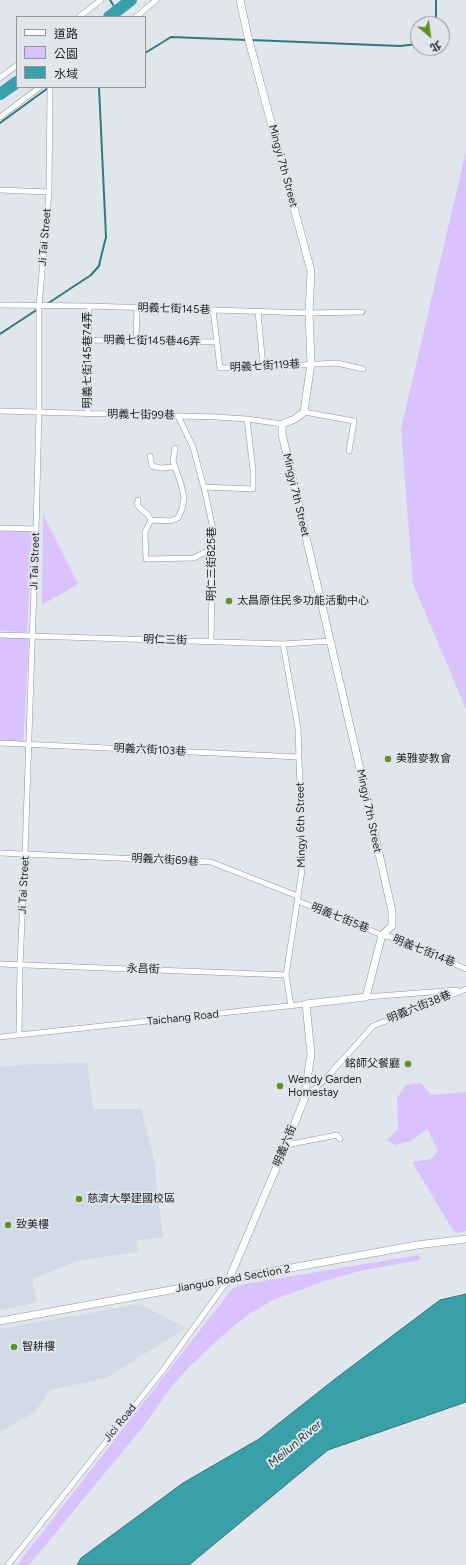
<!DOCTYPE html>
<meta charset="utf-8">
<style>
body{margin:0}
#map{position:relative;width:466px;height:1565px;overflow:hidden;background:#e1e6ed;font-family:Figtree,"Noto Sans TC",sans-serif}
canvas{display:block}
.legend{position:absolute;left:16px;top:16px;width:130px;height:72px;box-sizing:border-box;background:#e1e6ed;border:1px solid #93979c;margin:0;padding:5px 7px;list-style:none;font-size:12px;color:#1e2022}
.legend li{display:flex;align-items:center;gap:8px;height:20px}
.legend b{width:20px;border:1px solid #93979c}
.north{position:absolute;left:410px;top:16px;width:40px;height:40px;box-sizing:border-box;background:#e1e6ed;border:1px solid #93979c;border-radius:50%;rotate:151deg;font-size:11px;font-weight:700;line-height:16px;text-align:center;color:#1e2022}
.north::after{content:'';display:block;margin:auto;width:14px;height:18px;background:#629024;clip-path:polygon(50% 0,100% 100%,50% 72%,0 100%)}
</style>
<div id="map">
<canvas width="466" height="1565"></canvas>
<ul class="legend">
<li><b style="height:5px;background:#fff"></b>道路</li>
<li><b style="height:11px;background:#d9c2fe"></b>公園</li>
<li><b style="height:11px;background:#399fa9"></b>水域</li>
</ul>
<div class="north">北</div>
</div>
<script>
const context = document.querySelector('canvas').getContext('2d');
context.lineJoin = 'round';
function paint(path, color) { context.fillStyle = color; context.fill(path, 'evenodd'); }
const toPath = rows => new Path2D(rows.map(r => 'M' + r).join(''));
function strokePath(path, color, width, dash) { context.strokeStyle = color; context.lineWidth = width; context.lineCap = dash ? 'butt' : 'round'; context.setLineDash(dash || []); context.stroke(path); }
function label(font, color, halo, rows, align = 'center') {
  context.font = font + ' Figtree,"Noto Sans TC",sans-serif'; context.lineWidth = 4; context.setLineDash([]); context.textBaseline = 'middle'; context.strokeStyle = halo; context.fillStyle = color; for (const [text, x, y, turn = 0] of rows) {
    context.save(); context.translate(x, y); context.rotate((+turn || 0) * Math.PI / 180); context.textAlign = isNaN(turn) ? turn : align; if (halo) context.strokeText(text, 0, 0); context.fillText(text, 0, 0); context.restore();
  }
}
paint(toPath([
 [87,1063,93,1109,141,1109,154,1159,163,1238,136,1240,138,1252,77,1261,32,1279,37,1302,0,1310,0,1067,34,1064],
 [140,1304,186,1328,106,1378,50,1390,35,1412,0,1432,0,1329]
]), '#d0dbe7');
paint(toPath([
 [466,151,466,709,413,584,401,429],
 [43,514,78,584,42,605],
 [0,531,33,531,27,632,0,631],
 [0,637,29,637,23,746,0,745],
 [421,1083,431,1095,466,1092,466,1231,459,1233,454,1232,412,1162,431,1159,438,1151,427,1129,411,1141,395,1145,387,1140,398,1129,397,1098,406,1085],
 [419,1255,420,1260,359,1271,325,1281,275,1299,249,1314,223,1335,187,1369,171,1387,142,1428,29,1565,17,1565,232,1289,239,1285]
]), '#d9c2fe');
const water = toPath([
 [466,1294,466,1402,328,1450,189,1565,77,1565,81,1558,183,1483,259,1439,335,1379,440,1300,466,1294]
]);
paint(water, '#399fa9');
strokePath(water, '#317980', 1);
strokePath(toPath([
 [110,0,117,11],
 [436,24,436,0],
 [251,40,400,46,418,44],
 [145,53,171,37,247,40],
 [0,123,48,88],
 [47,304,91,275,99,266,101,257,106,237,99,87],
 [0,334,38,309]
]), '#317980', 2);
strokePath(toPath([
 [109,17,131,0],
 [0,94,17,82]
]), '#399fa9', 12);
const street = toPath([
 [79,17,101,0],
 [136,17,156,0],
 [0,78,17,65],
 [0,117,40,87],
 [0,190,49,192],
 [0,305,89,306,309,313,362,312],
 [213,310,220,368,263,367,337,363,363,369],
 [258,311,263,367],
 [88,340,217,342],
 [136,341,137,308],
 [0,411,216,417,247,419,282,424],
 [304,412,354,421,349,451],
 [88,414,89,306],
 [178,416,193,447,205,492,213,529,211,641],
 [150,456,152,466,161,468,174,467],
 [204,487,253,489,253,470,247,419],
 [138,500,137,504,140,508,148,515,151,520,145,532,146,559,194,558,213,548],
 [151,520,170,521,178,518,182,509,184,498,181,484,173,461,175,448],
 [0,528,36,529],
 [0,635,283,644,331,641],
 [283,644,298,728,300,789,302,870,286,975,291,1006],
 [0,743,299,757],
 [0,853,211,862,295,895,298,895],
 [298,901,382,935,398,939,466,969],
 [0,964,286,975],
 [366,997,457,990],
 [19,1035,20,965,25,853,36,529,39,412,39,306,49,192,50,87],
 [0,1037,306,1004],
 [304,1099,328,1076,373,1026,466,989],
 [286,1145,337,1135,340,1139],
 [8,1565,163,1370,229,1279]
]);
const secondary = toPath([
 [229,1279,286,1145,304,1100,311,1054,306,1004,366,997,382,935,392,926,392,911,357,756,282,434,282,424,295,419,304,412,311,363,309,313,311,271,248,37,240,0],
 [0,1321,417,1245,466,1239]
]);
strokePath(street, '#8f949a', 6);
strokePath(secondary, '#8f949a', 8);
strokePath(street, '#fff', 5);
strokePath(secondary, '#fff', 7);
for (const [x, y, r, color] of [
 [229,601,4,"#629024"],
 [388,759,4,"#629024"],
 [408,1064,4,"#629024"],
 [280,1086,4,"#629024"],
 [79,1199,4,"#629024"],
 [8,1225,4,"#629024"],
 [14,1347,4,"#629024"]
]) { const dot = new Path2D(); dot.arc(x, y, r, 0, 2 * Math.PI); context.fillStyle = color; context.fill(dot); strokePath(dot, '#e1e6ed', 1.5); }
label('11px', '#1e2022', '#e1e6ed', [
 ["Mingyi 7th Street",283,166,75],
 ["Ji Tai Street",45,237,-85],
 ["明義七街145巷",174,309,2],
 ["明義七街145巷46弄",152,341,1],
 ["明義七街145巷74弄",88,360,-90],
 ["明義七街119巷",265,366,-3],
 ["明義七街99巷",141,415,1],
 ["Mingyi 7th Street",296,495,77],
 ["Ji Tai Street",35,561,-88],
 ["明仁三街825巷",212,564,-90],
 ["明仁三街",165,640,2],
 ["明義六街103巷",150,750,3],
 ["Mingyi 7th Street",369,811,78],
 ["Mingyi 6th Street",301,825,-91],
 ["明義六街69巷",165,860,3],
 ["Ji Tai Street",24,885,-87],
 ["明義七街5巷",340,918,22],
 ["明義七街14巷",424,951,22],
 ["永昌街",143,969,2],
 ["明義六街38巷",419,1007,-22],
 ["Taichang Road",183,1018,-6],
 ["明義六街",285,1146,-68],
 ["Jianguo Road Section 2",233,1279,-10],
 ["Jici Road",120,1423,-51]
]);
label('11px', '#1e2022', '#e1e6ed', [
 ["太昌原住民多功能活動中心",237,601],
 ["美雅麥教會",396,759],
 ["銘師父餐廳",400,1064,"right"],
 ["Wendy Garden",288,1080],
 ["Homestay",288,1093],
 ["慈濟大學建國校區",87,1199],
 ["致美樓",16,1225],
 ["智耕樓",22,1347]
], 'left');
label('italic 12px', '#1c3336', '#e1e6ed', [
 ["Meilun River",295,1444,-40]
]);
</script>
